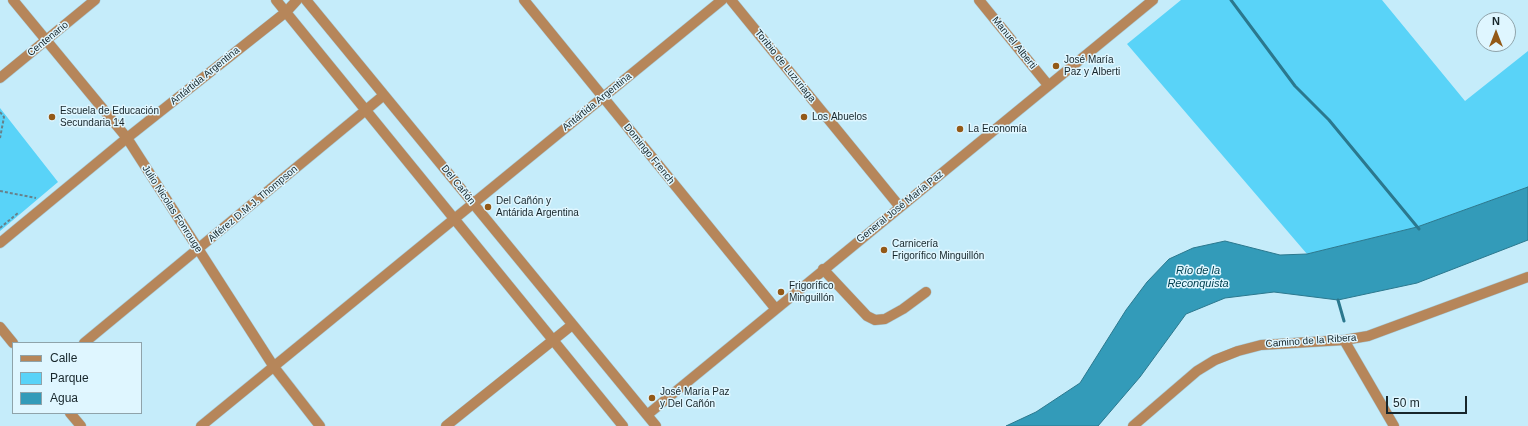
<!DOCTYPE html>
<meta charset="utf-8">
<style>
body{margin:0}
#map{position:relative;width:1528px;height:426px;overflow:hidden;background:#c5ecfa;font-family:Helvetica,sans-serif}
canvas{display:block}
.legend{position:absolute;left:12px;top:342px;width:130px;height:72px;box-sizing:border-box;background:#dff6ff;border:1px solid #8fa3aa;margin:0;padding:5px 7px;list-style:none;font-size:12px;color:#17262b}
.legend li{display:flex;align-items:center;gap:8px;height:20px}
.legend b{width:20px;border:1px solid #8fa3aa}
.north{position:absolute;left:1476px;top:12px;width:40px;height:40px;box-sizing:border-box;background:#dff6ff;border:1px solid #8fa3aa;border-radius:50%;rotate:0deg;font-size:11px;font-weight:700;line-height:16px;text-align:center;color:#17262b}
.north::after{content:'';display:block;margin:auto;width:14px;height:18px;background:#935917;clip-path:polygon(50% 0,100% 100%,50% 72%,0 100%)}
.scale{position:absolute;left:1386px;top:396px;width:81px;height:18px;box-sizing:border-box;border:2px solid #17262b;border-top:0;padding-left:5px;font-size:12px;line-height:14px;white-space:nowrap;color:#17262b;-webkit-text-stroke:3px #dff6ff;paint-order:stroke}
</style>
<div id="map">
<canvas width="1528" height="426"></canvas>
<ul class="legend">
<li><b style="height:5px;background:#b6865a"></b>Calle</li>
<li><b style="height:11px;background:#59d3f8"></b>Parque</li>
<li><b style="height:11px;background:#339bb9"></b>Agua</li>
</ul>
<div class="north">N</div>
<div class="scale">50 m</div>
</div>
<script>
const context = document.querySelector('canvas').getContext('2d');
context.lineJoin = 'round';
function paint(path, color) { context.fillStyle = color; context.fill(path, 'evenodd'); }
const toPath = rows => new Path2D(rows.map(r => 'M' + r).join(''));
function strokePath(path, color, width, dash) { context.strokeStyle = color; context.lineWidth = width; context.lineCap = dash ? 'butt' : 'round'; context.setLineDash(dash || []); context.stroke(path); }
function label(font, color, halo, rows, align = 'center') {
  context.font = font + ' Helvetica,sans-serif'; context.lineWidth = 3; context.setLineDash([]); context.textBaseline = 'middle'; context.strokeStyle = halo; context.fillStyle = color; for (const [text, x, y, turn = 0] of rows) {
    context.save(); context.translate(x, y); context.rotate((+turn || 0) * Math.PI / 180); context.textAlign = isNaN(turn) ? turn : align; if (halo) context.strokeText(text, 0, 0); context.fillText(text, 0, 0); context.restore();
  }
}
paint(toPath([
 [1181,0,1382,0,1465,101,1528,51,1528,187,1417,227,1307,254,1127,44],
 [0,108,58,182,0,231]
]), '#59d3f8');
const water = toPath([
 [1528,187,1528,240,1417,283,1338,300,1274,292,1225,298,1186,314,1140,377,1098,426,1006,426,1036,412,1080,383,1126,310,1147,282,1169,259,1193,248,1225,241,1280,255,1307,254,1417,227,1528,187]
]);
paint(water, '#339bb9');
strokePath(water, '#2b788e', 1);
strokePath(toPath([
 [1231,0,1295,86,1329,120,1419,229],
 [1338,300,1344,321]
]), '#2b788e', 3);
const minor = toPath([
 [13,0,127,138,274,367,320,426],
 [276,0,623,426],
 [306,0,656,426],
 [524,0,775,308],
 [731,0,900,207],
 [979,0,1048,85],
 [0,78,95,0],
 [0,243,127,138,286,12,297,0],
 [823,269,867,316,875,320,885,319,903,309,926,292],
 [0,327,13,343],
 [1344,340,1394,426],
 [84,343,384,95],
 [70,413,81,426],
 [647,415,1153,0],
 [201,426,722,0],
 [446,426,572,325],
 [1133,426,1197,371,1215,360,1238,351,1261,345,1344,340,1368,336,1528,277]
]);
strokePath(minor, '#a6c8d5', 11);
strokePath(toPath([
 [0,112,4,117,0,138],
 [0,191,36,198],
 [0,228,18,213]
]), '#67818a', 2, [3, 2]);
strokePath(minor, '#b6865a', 10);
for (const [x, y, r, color] of [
 [1056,66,4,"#935917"],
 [52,117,4,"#935917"],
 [804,117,4,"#935917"],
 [960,129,4,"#935917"],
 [488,207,4,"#935917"],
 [884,250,4,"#935917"],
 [781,292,4,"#935917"],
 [652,398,4,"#935917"]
]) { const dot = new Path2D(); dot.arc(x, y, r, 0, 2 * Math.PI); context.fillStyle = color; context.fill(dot); strokePath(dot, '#dff6ff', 1.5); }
label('10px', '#17262b', '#dff6ff', [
 ["Centenario",48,39,-39],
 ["Manuel Alberti",1014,43,51],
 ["Toribio de Luzuriaga",785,66,51],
 ["Antártida Argentina",205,76,-39],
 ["Antártida Argentina",597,102,-39],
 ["Domingo French",649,154,51],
 ["Del Cañón",458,185,51],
 ["Alférez D.M.J. Thompson",253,204,-40],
 ["General José María Paz",900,207,-39],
 ["Julio Nicolas Fonrouge",172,209,57],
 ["Camino de la Ribera",1311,341,-4]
]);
label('10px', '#17262b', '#dff6ff', [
 ["José María",1064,60],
 ["Paz y Alberti",1064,72],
 ["Escuela de Educación",60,111],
 ["Secundaria 14",60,123],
 ["Los Abuelos",812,117],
 ["La Economía",968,129],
 ["Del Cañón y",496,201],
 ["Antárida Argentina",496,213],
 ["Carnicería",892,244],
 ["Frigorífico Minguillón",892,256],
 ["Frigorífico",789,286],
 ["Minguillón",789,298],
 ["José María Paz",660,392],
 ["y Del Cañón",660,404]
], 'left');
label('italic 11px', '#014151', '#dff6ff', [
 ["Río de la",1198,271],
 ["Reconquista",1198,284]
]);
</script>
